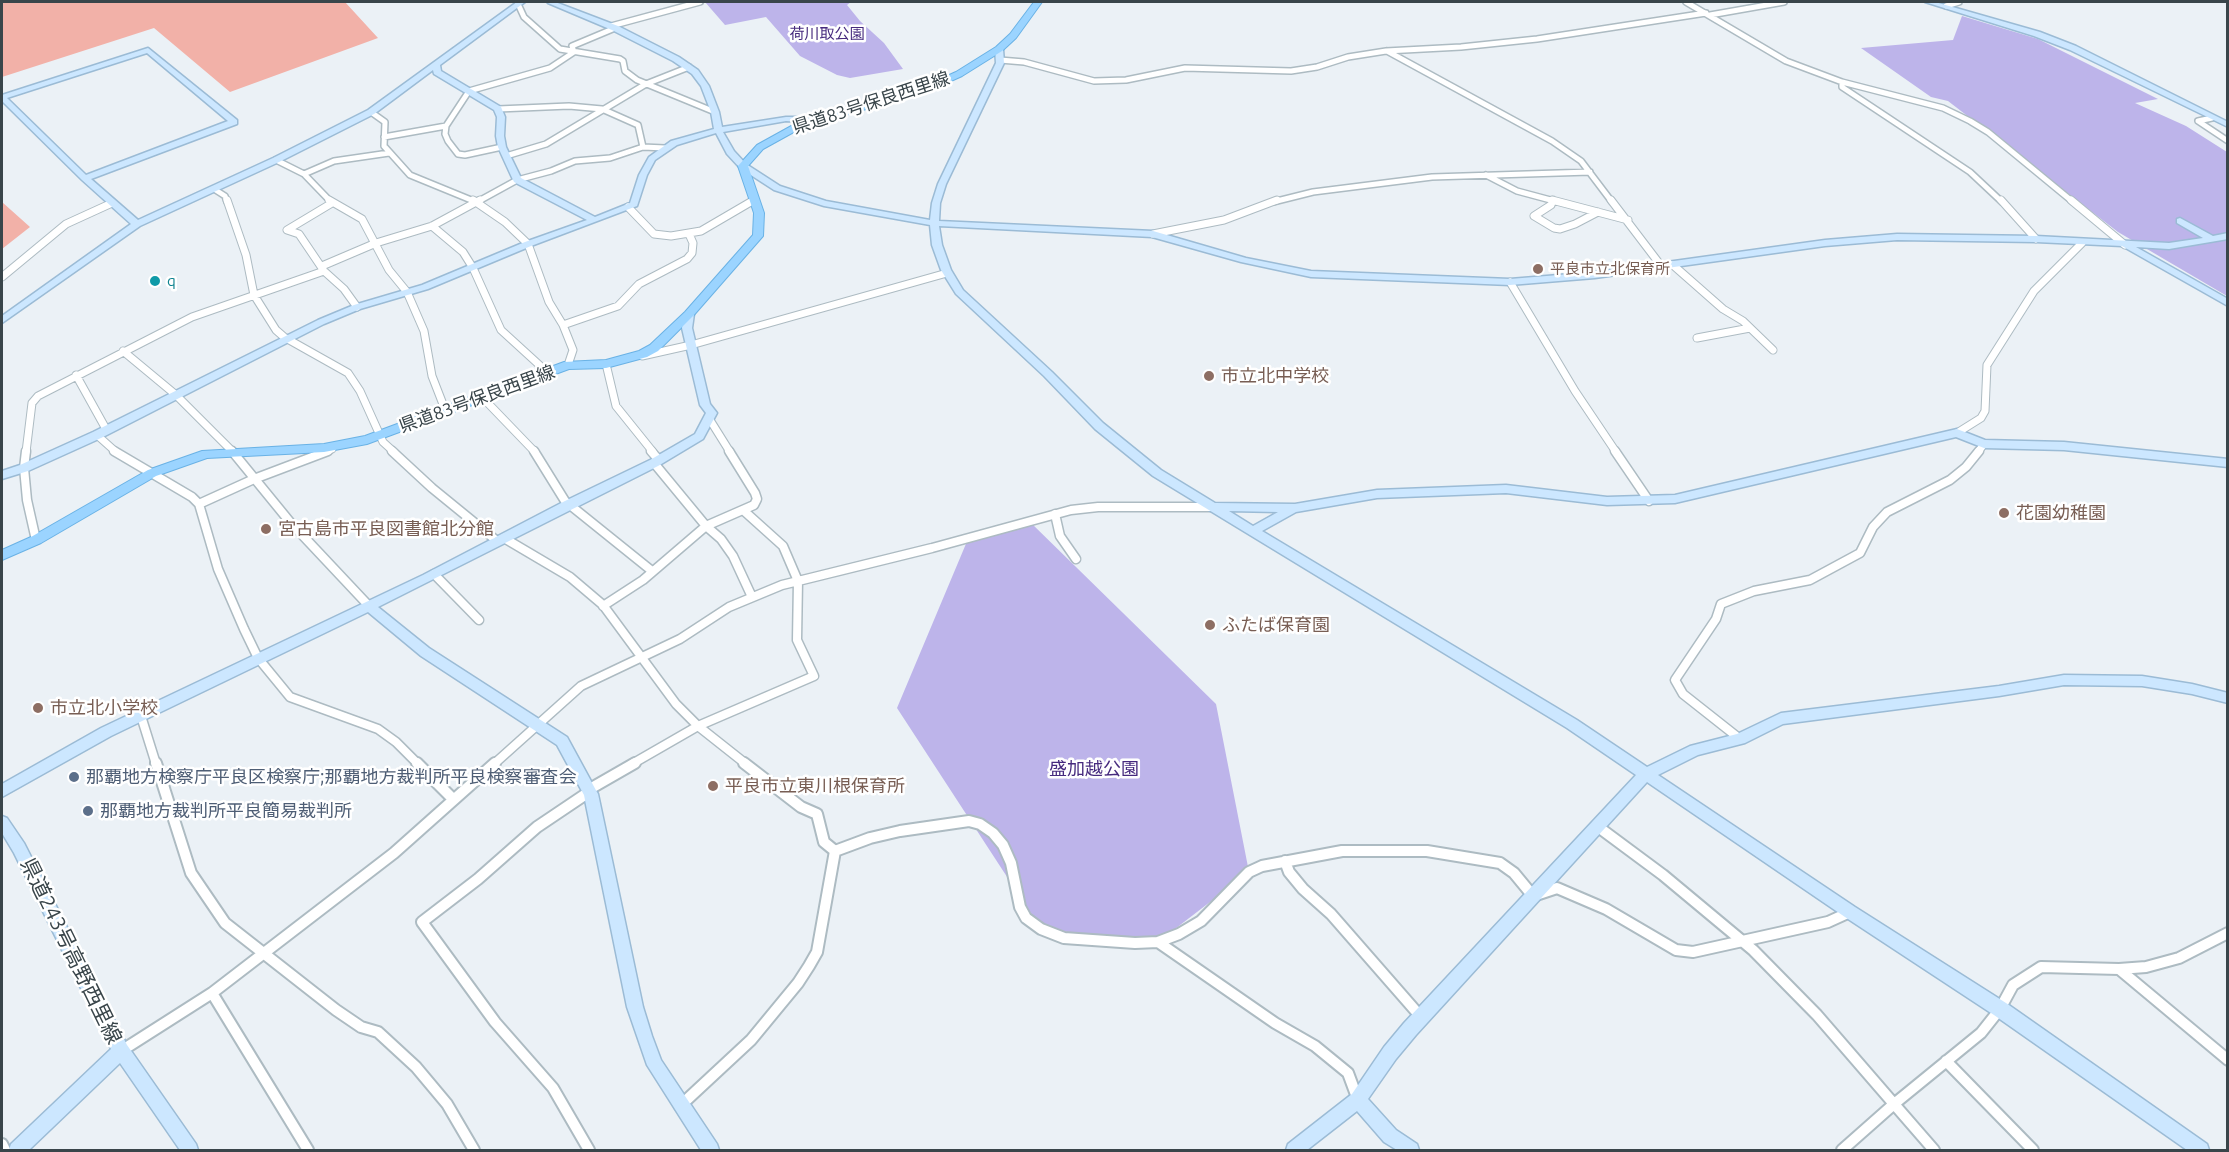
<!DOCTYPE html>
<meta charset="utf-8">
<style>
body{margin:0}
#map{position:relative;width:2229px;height:1152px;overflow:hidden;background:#ebf1f6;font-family:Ubuntu,sans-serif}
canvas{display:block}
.frame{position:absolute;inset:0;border:3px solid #39454a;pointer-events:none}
</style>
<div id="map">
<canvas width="2229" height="1152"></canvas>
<div class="frame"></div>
</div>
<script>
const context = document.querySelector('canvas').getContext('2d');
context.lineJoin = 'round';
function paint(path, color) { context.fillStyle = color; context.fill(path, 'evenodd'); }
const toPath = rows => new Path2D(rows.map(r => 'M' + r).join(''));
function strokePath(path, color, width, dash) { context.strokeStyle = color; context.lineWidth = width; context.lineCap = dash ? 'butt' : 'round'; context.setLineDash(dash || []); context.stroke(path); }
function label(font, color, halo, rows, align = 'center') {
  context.font = font + ' Ubuntu,"Noto Sans JP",sans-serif'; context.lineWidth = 5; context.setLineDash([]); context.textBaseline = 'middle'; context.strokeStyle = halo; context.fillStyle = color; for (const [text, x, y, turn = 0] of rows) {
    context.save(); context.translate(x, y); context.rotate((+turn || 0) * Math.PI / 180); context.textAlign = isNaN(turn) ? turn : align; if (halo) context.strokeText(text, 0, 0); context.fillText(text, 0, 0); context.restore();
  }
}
paint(toPath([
 [705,2,851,2,847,5,860,21,884,43,903,69,850,78,837,75,800,56,766,17,725,25],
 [1962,16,2038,39,2158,99,2135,103,2186,126,2227,152,2227,296,2118,232,1948,101,1931,97,1861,48,1953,40],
 [1029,521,1216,704,1249,872,1158,942,1041,929,897,708,968,539]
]), '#bdb4ea');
paint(toPath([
 [2,2,345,2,378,38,230,92,154,28,2,77],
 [2,202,30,227,2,249]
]), '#f2b1a8');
const streetFar3 = toPath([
 [1686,2,1786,61,1842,82,1842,87,1970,172,2002,202],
 [518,4,524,17,560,49,620,59,623,61,625,71,637,80,715,112],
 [1946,6,1959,2],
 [1710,15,1784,2],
 [611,26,700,2],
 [1387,51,1552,141,1581,161,1612,202],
 [574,52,572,46,615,28],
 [1000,60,1024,62,1094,81,1126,80,1185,68,1291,71,1317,67,1348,57,1386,51,1461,47,1537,39,1706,13],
 [1842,82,1943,108,1970,121,1988,132,2073,202],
 [498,109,569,106,602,109,638,125,643,147],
 [371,112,385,122,384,146,410,175,476,202],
 [2212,118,2198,121,2228,141],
 [384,137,446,126],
 [502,147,465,155,458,154,448,141,445,134,446,126,469,91,550,68,574,52],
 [506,156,546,144,646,84,689,67],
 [276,160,304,174,331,202],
 [304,174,334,161,389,153],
 [1486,175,1517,191,1558,202],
 [214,189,225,196,227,202],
 [477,202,517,180,551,171,575,161,610,158,643,147,665,148],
 [751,202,754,200],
 [1273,202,1313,192,1432,177,1590,172]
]);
const streetFar2 = toPath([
 [227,200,246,255,254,295,276,330,284,337,348,373,360,391,383,442,394,452],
 [329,200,362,219,389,270,407,292,424,331,432,376,446,412],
 [473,200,505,222,528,244,549,302,563,325,573,350,568,365],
 [1552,200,1628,220],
 [1553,200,1551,205,1534,216,1554,228,1560,229,1575,224,1598,212],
 [1611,200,1662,267],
 [2001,200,2036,239],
 [2071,200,2125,245],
 [332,203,287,230,299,234,324,271,344,289,357,307],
 [628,207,654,234,671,236,701,231,754,200],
 [432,226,463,252,473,268,501,330,547,372],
 [1153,234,1224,220,1277,200],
 [1673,265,1723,309,1743,321,1773,350],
 [322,266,376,243,432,226,480,200],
 [2,277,66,224,112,203],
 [1510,282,1575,391,1616,452],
 [563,325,618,306,639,284,687,259,692,253,693,243,689,234],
 [1697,338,1750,328],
 [123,351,176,395,233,452],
 [642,356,691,345,947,273],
 [606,364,616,406,653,452],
 [76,375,106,429],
 [482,397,535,452],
 [710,420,730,452],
 [1957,433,1981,418,1985,411,1987,365,2034,291,2082,243],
 [97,435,116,452],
 [26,452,32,403,38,396,192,317,324,271],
 [324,452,332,449],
 [1978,452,1984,444]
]);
const streetFar1 = toPath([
 [26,451,24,468,27,500,36,540],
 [114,451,192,497,199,504,218,569,244,629,258,658,290,697,378,729,396,742,418,764],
 [232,451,290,522,369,606],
 [392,451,432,488,497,541],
 [534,451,565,501,652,571],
 [651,451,658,459],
 [1615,451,1649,501],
 [654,463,706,526,721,539,733,556,752,597],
 [199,504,254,479,328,451],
 [1055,514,1060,536,1076,559],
 [504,538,570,577,603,605,676,704,698,726,746,764],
 [434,574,479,620],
 [603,606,643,580,706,526,754,505,757,499,755,493,729,451],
 [141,716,156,764],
 [1740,739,1683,694,1675,680,1716,619,1721,604,1754,591,1810,580,1860,553,1873,527,1887,512,1950,480,1966,467,1979,451],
 [494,764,581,686,680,639,729,607,782,585,932,548,1071,510,1098,507,1212,507],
 [632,764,698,726,814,676,797,640,798,581,783,546,743,510]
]);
const street = toPath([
 [156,763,191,873,225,923,336,1010,361,1027,378,1032,416,1067,447,1104,474,1150],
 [417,763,453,799],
 [744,763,801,807,817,814,824,842,835,851],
 [588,790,635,763],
 [589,792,537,827,478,879,422,922,495,1022,553,1088,589,1150],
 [1597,826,1663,875,1753,950,1817,1015,1894,1104,1981,1033,2000,1009,2013,985,2041,967,2119,969,2146,967,2179,958,2228,933],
 [1285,861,1289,872,1303,889,1331,914,1421,1017],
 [1158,942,1275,1023,1315,1046,1348,1073,1358,1100],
 [2119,969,2228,1060],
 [212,993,308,1150],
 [121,1051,212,993,394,853,495,763],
 [1946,1061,2033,1150],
 [680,1106,751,1040,798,983,809,966,817,952,835,851,870,838,900,831,969,821,980,824,993,833,1003,845,1011,863,1020,907,1026,918,1041,929,1064,938,1135,943,1158,942,1179,934,1201,921,1249,872,1262,866,1342,851,1427,851,1500,863,1514,873,1533,896,1557,888,1606,909,1676,950,1693,952,1828,922,1850,912],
 [2,1144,5,1150],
 [1842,1150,1894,1104,1934,1150]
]);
const secondary = toPath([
 [517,2,525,2,440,65,441,71,501,107,505,117,504,136,506,147,521,178,595,217,630,203,639,175,649,157,671,141,714,129,711,112,701,86,692,74,673,61,612,30,548,3,547,2,555,2,618,26,679,57,698,70,709,86,719,112,722,127,786,117,804,117,816,119,816,123,813,123,786,121,723,132,734,151,746,164,780,186,826,201,930,220,932,203,938,184,996,63,995,49,999,47,1003,49,1004,63,946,184,940,203,939,221,1153,231,1246,258,1311,271,1510,279,1595,272,1825,240,1897,234,2036,236,2169,243,2203,238,2177,223,2177,219,2180,218,2213,236,2228,233,2228,239,2169,249,2136,247,2228,299,2228,306,2122,246,2036,242,1897,240,1825,246,1595,278,1510,285,1311,277,1241,262,1152,237,939,226,942,245,951,270,963,290,1052,372,1103,423,1161,470,1215,503,1295,504,1377,490,1506,485,1607,497,1675,495,1957,429,1985,440,2064,442,2228,459,2228,467,2064,450,1984,448,1956,437,1675,503,1607,505,1506,493,1377,498,1296,512,1262,531,1577,720,1647,767,1690,746,1737,734,1781,713,1999,686,2064,675,2142,676,2192,684,2228,693,2228,703,2192,694,2142,686,2064,685,1999,696,1783,724,1745,743,1698,755,1658,775,1855,907,2006,1003,2207,1144,2209,1150,2187,1150,1994,1015,1845,917,1647,782,1416,1035,1396,1059,1368,1099,1396,1130,1417,1144,1419,1150,1397,1150,1384,1142,1357,1111,1307,1150,1286,1150,1288,1144,1352,1094,1384,1047,1404,1023,1636,775,1567,728,1153,476,1095,429,1044,376,956,294,941,270,932,245,930,225,824,206,774,190,740,168,727,154,716,133,677,145,655,160,647,175,637,206,531,246,428,289,360,309,324,324,101,438,28,471,2,479,2,471,20,465,93,432,318,320,354,305,422,285,525,242,587,220,514,182,498,147,496,136,497,117,494,110,434,74,433,70,374,114,279,162,140,226,2,323,2,316,131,224,82,180,2,101,2,95,148,48,237,120,237,124,91,179,138,220,273,158,368,110,517,2],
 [147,53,228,121,86,175,7,98,147,53],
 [1229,511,1278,512,1253,526,1229,511],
 [1925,2,1935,2,2040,32,2076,46,2228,122,2228,127,2070,50,2034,36,1925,2],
 [689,311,694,314,692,328,710,404,717,413,703,439,658,466,378,607,429,648,567,737,598,794,643,1007,652,1036,661,1060,717,1144,719,1150,701,1150,647,1065,627,1007,584,795,557,745,421,656,368,612,111,736,2,797,2,784,101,728,423,575,565,501,650,460,695,434,706,413,700,405,682,328,684,314,689,311],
 [2,816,7,818,24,843,127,1045,196,1144,198,1150,180,1150,120,1063,29,1150,9,1150,11,1144,111,1049,14,853,2,833,2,816]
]);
const primary = toPath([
 [1034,2,1042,2,1016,38,1002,51,962,76,931,90,801,128,763,149,748,166,764,213,763,236,693,316,658,351,647,357,606,368,569,369,367,444,324,452,207,458,156,476,41,543,2,560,2,550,31,537,148,470,202,451,324,444,365,436,564,362,606,360,639,351,650,345,685,312,753,235,754,213,738,166,757,145,795,124,925,86,956,72,996,47,1010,34,1034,2]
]);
strokePath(streetFar3, '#adbbc2', 8);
strokePath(streetFar2, '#adbbc2', 9);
strokePath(streetFar1, '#adbbc2', 11);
strokePath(street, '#adbbc2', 14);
strokePath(secondary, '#9bbbd5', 3);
strokePath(primary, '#6ab2e5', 2);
strokePath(streetFar3, '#fff', 5);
strokePath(streetFar2, '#fff', 7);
strokePath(streetFar1, '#fff', 8);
strokePath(street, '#fff', 10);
paint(secondary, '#cce7ff');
paint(primary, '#9bd4ff');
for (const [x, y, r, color] of [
 [1538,269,6,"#8d6e63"],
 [155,281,6,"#0f9aa8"],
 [1209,376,6,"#8d6e63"],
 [2004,513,6,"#8d6e63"],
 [266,529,6,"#8d6e63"],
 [1210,625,6,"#8d6e63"],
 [38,708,6,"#8d6e63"],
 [74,777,6,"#5c6f8a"],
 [713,786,6,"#8d6e63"],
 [88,811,6,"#5c6f8a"]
]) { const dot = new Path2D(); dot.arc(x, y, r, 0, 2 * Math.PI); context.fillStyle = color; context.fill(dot); strokePath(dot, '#fff', 2); }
label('15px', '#462a7e', '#fff', [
 ["荷川取公園",827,34]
]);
label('15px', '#785e54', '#fff', [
 ["平良市立北保育所",1550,269]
], 'left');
label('15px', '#0d838f', '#fff', [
 ["q",167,281]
], 'left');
label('18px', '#39454a', '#fff', [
 ["県道83号保良西里線",871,103,-18],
 ["県道83号保良西里線",477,399,-20]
]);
label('18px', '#785e54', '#fff', [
 ["市立北中学校",1221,376],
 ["花園幼稚園",2016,513],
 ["宮古島市平良図書館北分館",278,529],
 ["ふたば保育園",1222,625],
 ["市立北小学校",50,708],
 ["平良市立東川根保育所",725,786]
], 'left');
label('18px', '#462a7e', '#fff', [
 ["盛加越公園",1094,769]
]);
label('18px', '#4e5e75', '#fff', [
 ["那覇地方検察庁平良区検察庁;那覇地方裁判所平良検察審査会",86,777],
 ["那覇地方裁判所平良簡易裁判所",100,811]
], 'left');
label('21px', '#39454a', '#fff', [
 ["県道243号高野西里線",71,951,64]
]);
</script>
